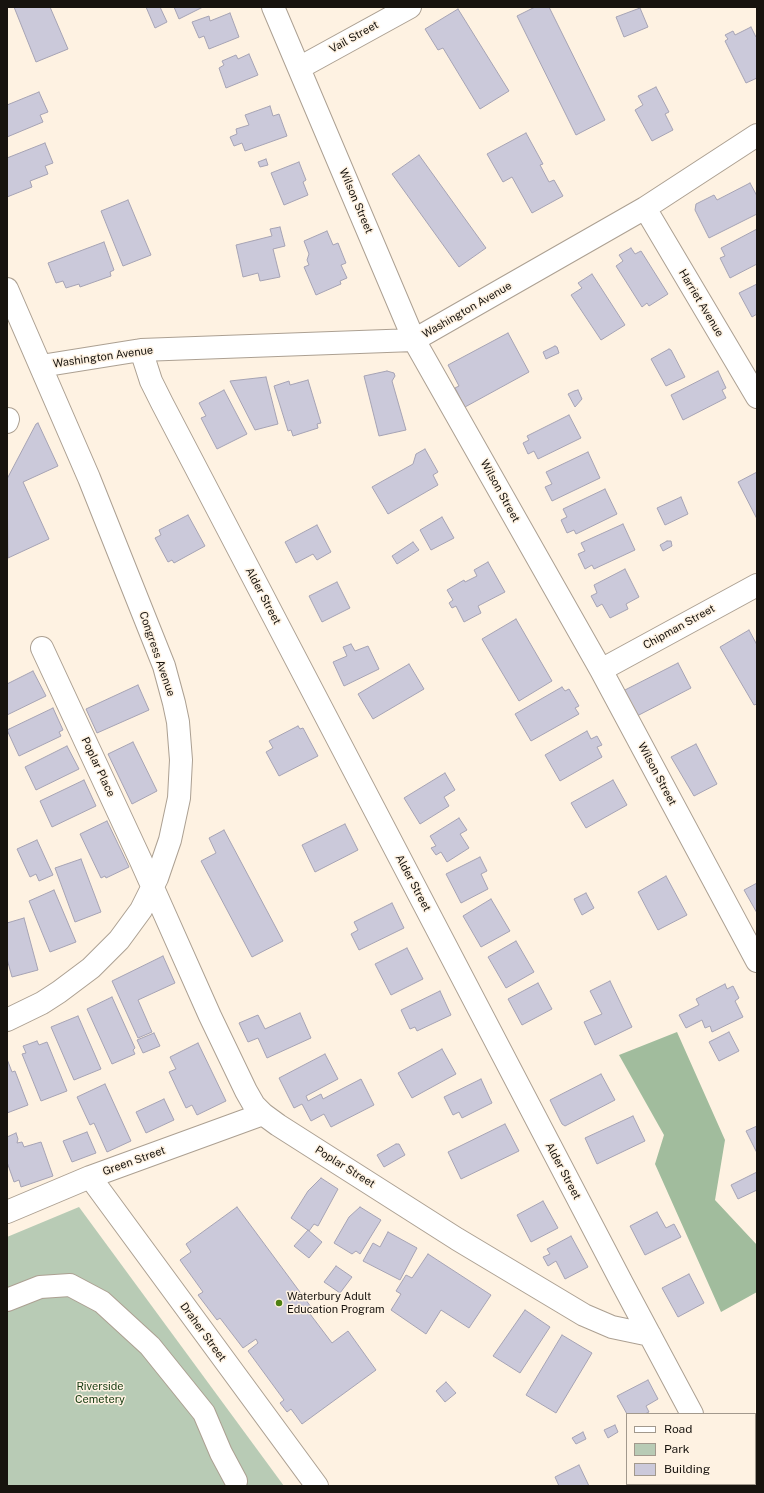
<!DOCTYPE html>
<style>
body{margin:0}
#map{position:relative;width:764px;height:1493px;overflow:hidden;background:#fef2e2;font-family:"Public Sans",sans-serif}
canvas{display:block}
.frame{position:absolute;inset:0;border:8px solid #17130e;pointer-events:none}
.legend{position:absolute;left:626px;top:1413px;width:130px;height:72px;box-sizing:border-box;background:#fef2e2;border:1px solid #a2998d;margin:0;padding:5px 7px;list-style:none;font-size:12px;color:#17130e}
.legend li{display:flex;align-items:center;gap:8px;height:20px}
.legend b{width:20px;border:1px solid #a2998d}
</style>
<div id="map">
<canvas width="764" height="1493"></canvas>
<div class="frame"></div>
<ul class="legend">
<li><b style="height:5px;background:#fff"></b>Road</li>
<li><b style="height:11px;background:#b8cbb5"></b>Park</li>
<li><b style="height:11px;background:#cbc9da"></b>Building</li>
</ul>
</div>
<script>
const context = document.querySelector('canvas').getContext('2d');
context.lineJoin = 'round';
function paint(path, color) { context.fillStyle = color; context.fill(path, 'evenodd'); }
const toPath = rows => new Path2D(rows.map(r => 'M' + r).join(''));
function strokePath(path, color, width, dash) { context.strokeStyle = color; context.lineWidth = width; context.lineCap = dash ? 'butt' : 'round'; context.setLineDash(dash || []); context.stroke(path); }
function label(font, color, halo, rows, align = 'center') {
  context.font = font + ' "Public Sans",sans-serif'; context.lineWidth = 3; context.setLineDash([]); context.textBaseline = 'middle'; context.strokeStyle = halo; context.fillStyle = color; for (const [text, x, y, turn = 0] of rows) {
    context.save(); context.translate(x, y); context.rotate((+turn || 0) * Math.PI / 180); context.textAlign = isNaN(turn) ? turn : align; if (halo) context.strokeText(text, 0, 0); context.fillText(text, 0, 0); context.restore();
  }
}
paint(toPath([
 [79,1207,284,1486,7,1486,7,1237]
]), '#b8cbb5');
paint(toPath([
 [677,1032,725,1140,715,1200,757,1245,757,1292,721,1312,655,1164,664,1135,619,1055]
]), '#a1bc9d');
const building = toPath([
 [14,7,50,7,68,49,36,62,14,7],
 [146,7,160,7,167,22,155,28,146,7],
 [174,7,203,7,179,19,174,7],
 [535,7,549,7,605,120,576,135,517,16,535,7],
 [640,8,648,27,624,37,616,17,640,8],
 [458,9,509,91,480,109,443,48,438,50,425,29,458,9],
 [230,13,239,37,209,49,204,36,199,38,192,22,209,16,210,21,230,13],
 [751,27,756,37,757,37,757,78,746,83,725,41,728,39,725,35,733,31,735,35,751,27],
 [249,54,258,75,226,88,219,68,224,65,222,61,236,55,238,59,249,54],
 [656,87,669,112,665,114,673,130,652,141,635,110,643,105,638,96,656,87],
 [39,92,48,112,40,115,43,122,7,137,7,105,39,92],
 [270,106,273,116,279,114,287,136,245,151,242,143,234,146,230,137,237,134,236,129,249,125,245,115,270,106],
 [526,133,543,164,540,165,549,182,554,180,563,196,532,213,512,177,503,182,487,154,526,133],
 [45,143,53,163,45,166,48,174,30,181,32,187,7,197,7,158,45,143],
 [419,155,486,248,459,267,392,174,419,155],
 [266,159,268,165,260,167,258,162,266,159],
 [299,162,306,180,303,182,308,195,284,205,271,173,299,162],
 [750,183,757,196,757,214,709,238,695,210,696,204,714,195,717,200,750,183],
 [128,200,151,255,123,266,101,211,128,200],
 [280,227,285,246,273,249,280,277,260,281,258,273,243,277,236,245,272,236,270,229,280,227],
 [757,229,757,264,730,278,720,258,725,256,721,248,757,229],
 [327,231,333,245,338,243,346,263,341,265,347,278,340,281,341,284,316,295,304,267,309,265,307,260,309,254,304,241,327,231],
 [104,242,114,270,110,272,111,276,80,287,79,284,66,288,63,281,56,283,48,263,104,242],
 [631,248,635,254,641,251,668,294,649,306,647,303,642,307,616,266,623,261,619,255,631,248],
 [592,274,625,325,601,340,571,295,582,288,578,283,592,274],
 [757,284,757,314,752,317,739,293,757,284],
 [508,333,529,372,465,407,455,388,459,386,448,365,508,333],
 [555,346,557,347,559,353,546,359,543,352,555,346],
 [669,349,671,350,685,377,666,386,651,359,669,349],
 [387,371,394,373,395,376,392,381,406,430,379,436,364,376,387,371],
 [718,371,726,388,722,390,726,398,683,420,671,395,718,371],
 [266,377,278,424,255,430,230,381,266,377],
 [308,380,321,423,317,424,318,428,293,436,291,430,288,431,274,386,289,381,290,385,308,380],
 [224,390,247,434,217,449,201,418,206,416,199,403,224,390],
 [578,390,582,399,575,407,568,394,574,391,578,390],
 [569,415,581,438,538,459,534,451,528,454,523,443,529,440,527,436,569,415],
 [38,423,58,466,23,482,49,539,8,558,7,479,36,424,38,423],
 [425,449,438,472,433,475,438,485,388,514,372,487,413,464,416,454,425,449],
 [588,452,600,478,552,501,545,487,552,484,546,472,588,452],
 [757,472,757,519,738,482,757,472],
 [605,489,617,514,576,534,574,530,567,533,561,520,567,517,563,509,605,489],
 [681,497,688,514,665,525,657,508,681,497],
 [188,515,205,546,174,563,172,560,168,562,155,538,161,535,159,530,188,515],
 [442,517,454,538,431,550,420,530,442,517],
 [623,524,635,550,594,569,592,565,585,569,578,554,585,551,581,543,623,524],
 [317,525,331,552,317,560,313,554,296,563,285,542,317,525],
 [667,541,671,541,672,546,663,551,660,545,667,541],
 [413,542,419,550,397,564,392,556,413,542],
 [488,562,505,592,478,606,481,613,464,622,456,606,452,608,449,603,453,600,447,590,464,580,465,582,477,576,474,570,488,562],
 [625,569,639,597,626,604,628,609,610,618,602,604,597,607,591,596,597,593,594,585,625,569],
 [337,582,350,608,322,622,309,596,337,582],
 [516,619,552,681,519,701,482,639,516,619],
 [749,630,757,645,757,704,754,705,720,647,749,630],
 [351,644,355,651,368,646,379,669,344,686,333,662,347,656,343,647,351,644],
 [678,663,691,688,637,716,623,691,678,663],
 [409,664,424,689,373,719,358,694,409,664],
 [33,671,46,696,7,715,7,684,33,671],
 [138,685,149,710,97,733,86,709,138,685],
 [562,687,565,691,569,689,579,706,575,708,579,714,531,741,515,714,562,687],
 [53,708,63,730,59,732,61,736,19,756,7,730,53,708],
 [298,726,300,729,303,728,318,756,279,776,266,752,273,748,269,741,298,726],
 [587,731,591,739,597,736,602,745,597,747,602,757,560,781,545,755,587,731],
 [133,742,157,791,132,804,108,754,133,742],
 [696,744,717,784,694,796,671,757,696,744],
 [67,746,79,769,36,790,25,767,67,746],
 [445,773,455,790,444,797,449,806,420,824,404,798,445,773],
 [84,780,96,806,52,827,40,801,84,780],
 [613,780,627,805,586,828,571,803,613,780],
 [459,818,467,830,460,834,469,848,447,862,441,852,436,855,431,848,436,846,430,836,459,818],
 [107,821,129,867,106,878,105,876,101,878,80,834,107,821],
 [345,824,358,850,315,872,302,845,345,824],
 [224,830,283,941,252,957,201,861,216,853,209,838,224,830],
 [37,840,53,875,39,881,36,874,30,877,17,849,37,840],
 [480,857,487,871,481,874,488,889,461,903,446,874,480,857],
 [81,859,101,912,75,922,55,868,81,859],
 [666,876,687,915,658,930,638,892,666,876],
 [757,883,757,913,744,890,757,883],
 [54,890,76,942,50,952,29,901,54,890],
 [586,893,594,908,582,915,574,899,586,893],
 [491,899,510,931,481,947,463,916,491,899],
 [392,903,404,928,359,950,351,934,358,930,354,922,392,903],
 [24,918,38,970,12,977,7,959,7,923,24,918],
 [516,941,534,972,506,988,488,957,516,941],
 [407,948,423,979,391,995,375,964,407,948],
 [163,956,175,983,138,1000,152,1032,138,1038,112,981,163,956],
 [610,981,632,1027,595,1045,584,1022,602,1014,590,991,610,981],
 [538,983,552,1009,522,1025,508,999,538,983],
 [725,984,727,989,733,986,739,998,735,1001,743,1017,712,1032,710,1026,705,1028,702,1020,686,1028,679,1015,699,1005,696,999,725,984],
 [440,991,451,1015,417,1031,415,1027,410,1029,401,1010,440,991],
 [112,997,135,1048,133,1050,135,1054,112,1064,87,1009,112,997],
 [300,1013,311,1038,267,1058,258,1038,248,1042,239,1023,258,1015,265,1029,300,1013],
 [78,1016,101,1069,74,1080,51,1027,78,1016],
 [729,1032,739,1051,719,1061,709,1042,729,1032],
 [154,1033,160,1046,143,1053,137,1040,154,1033],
 [37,1041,39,1045,47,1042,67,1091,41,1101,22,1054,26,1053,23,1046,37,1041],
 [198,1043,226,1101,197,1115,192,1105,186,1108,169,1072,176,1069,170,1057,198,1043],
 [442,1049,456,1074,412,1098,398,1073,442,1049],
 [325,1054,338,1079,306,1096,308,1101,321,1094,323,1099,361,1079,374,1105,331,1127,324,1114,311,1121,302,1104,294,1108,279,1078,325,1054],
 [7,1059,12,1072,15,1071,28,1105,7,1113,7,1059],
 [601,1074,615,1100,565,1126,562,1124,550,1100,601,1074],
 [481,1079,492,1103,462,1118,459,1112,453,1115,444,1097,481,1079],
 [105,1084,131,1141,107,1152,94,1123,90,1125,77,1097,105,1084],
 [164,1099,174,1120,146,1133,136,1112,164,1099],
 [633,1116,645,1141,597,1164,585,1138,633,1116],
 [505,1124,519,1151,461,1179,448,1152,505,1124],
 [757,1126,757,1153,746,1131,757,1126],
 [87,1132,96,1153,72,1162,63,1141,87,1132],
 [16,1133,18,1139,17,1143,22,1142,24,1147,41,1142,53,1176,21,1187,19,1180,14,1182,7,1162,7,1137,16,1133],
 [396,1144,399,1144,405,1155,384,1167,377,1155,396,1144],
 [757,1172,757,1190,738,1199,731,1185,757,1172],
 [321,1178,338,1189,318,1226,314,1224,309,1231,291,1218,308,1191,321,1178],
 [543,1201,558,1228,531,1242,517,1215,543,1201],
 [237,1207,311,1307,307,1310,332,1343,348,1331,376,1370,302,1424,291,1409,287,1412,280,1403,284,1400,248,1351,258,1343,256,1339,243,1348,220,1318,217,1320,198,1295,203,1292,180,1260,191,1252,186,1244,237,1207],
 [360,1207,381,1220,360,1254,356,1251,352,1254,334,1243,349,1217,360,1207],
 [657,1212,666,1228,674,1224,681,1237,645,1255,630,1226,657,1212],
 [308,1230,322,1242,309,1258,294,1246,308,1230],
 [388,1232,417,1248,400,1280,363,1261,373,1243,380,1247,388,1232],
 [571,1236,588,1267,565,1279,556,1261,548,1266,543,1257,550,1254,547,1249,571,1236],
 [428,1254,491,1295,469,1328,441,1310,426,1334,391,1310,401,1294,396,1291,406,1275,412,1278,428,1254],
 [336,1266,352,1277,340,1293,324,1282,336,1266],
 [689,1274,704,1303,678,1317,662,1288,689,1274],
 [525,1310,550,1327,520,1373,493,1356,525,1310],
 [562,1335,592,1353,556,1413,526,1395,562,1335],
 [648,1380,658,1399,646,1406,649,1412,645,1414,627,1414,617,1396,648,1380],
 [446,1382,456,1393,445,1402,436,1391,446,1382],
 [615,1425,618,1432,608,1438,604,1430,615,1425],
 [583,1432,586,1439,576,1444,572,1438,583,1432],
 [579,1465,589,1486,559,1486,555,1477,579,1465]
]);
paint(building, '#cbc9da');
strokePath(building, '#a6a3b4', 1);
const minor = toPath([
 [273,7,414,340,601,670,757,961],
 [299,68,410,7],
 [645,208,757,397],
 [7,289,89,478,164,666,174,703,178,722,181,760,179,798,170,840,157,878,141,910,119,940,91,968,59,992,42,1003,7,1020],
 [141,350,151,381,162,403,622,1283,692,1414],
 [41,366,141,350,414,340,645,208,757,135],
 [7,422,8,419],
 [42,648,141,861,210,1016,246,1091,254,1105,263,1114,278,1125,457,1239,584,1315,612,1327,650,1335],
 [601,670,757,585],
 [90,1177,317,1486],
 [7,1212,90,1177,263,1114],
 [7,1300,40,1287,70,1285,102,1302,150,1346,204,1413,221,1453,236,1481],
 [725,1486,728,1484]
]);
strokePath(minor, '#aca092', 24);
strokePath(minor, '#fff', 22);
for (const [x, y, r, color] of [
 [279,1303,4,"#4e8012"]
]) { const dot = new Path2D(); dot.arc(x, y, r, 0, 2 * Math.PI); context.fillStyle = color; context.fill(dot); strokePath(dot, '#fef2e2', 1.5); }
label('11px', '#17130e', '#fef2e2', [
 ["Vail Street",354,37,-29],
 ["Wilson Street",356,201,67],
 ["Harriet Avenue",701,303,59],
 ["Washington Avenue",467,310,-30],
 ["Washington Avenue",103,357,-8],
 ["Wilson Street",500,491,61],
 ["Alder Street",263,596,62],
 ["Chipman Street",679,627,-29],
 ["Congress Avenue",157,654,71],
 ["Poplar Place",98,767,65],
 ["Wilson Street",657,774,62],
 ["Alder Street",413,883,62],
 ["Green Street",134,1161,-20],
 ["Poplar Street",345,1167,32],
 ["Alder Street",563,1171,62],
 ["Draher Street",203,1332,54]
]);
label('11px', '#17130e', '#fef2e2', [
 ["Waterbury Adult",287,1297],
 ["Education Program",287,1310]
], 'left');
label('11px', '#143a0f', '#fef2e2', [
 ["Riverside",100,1387],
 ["Cemetery",100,1400]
]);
</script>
